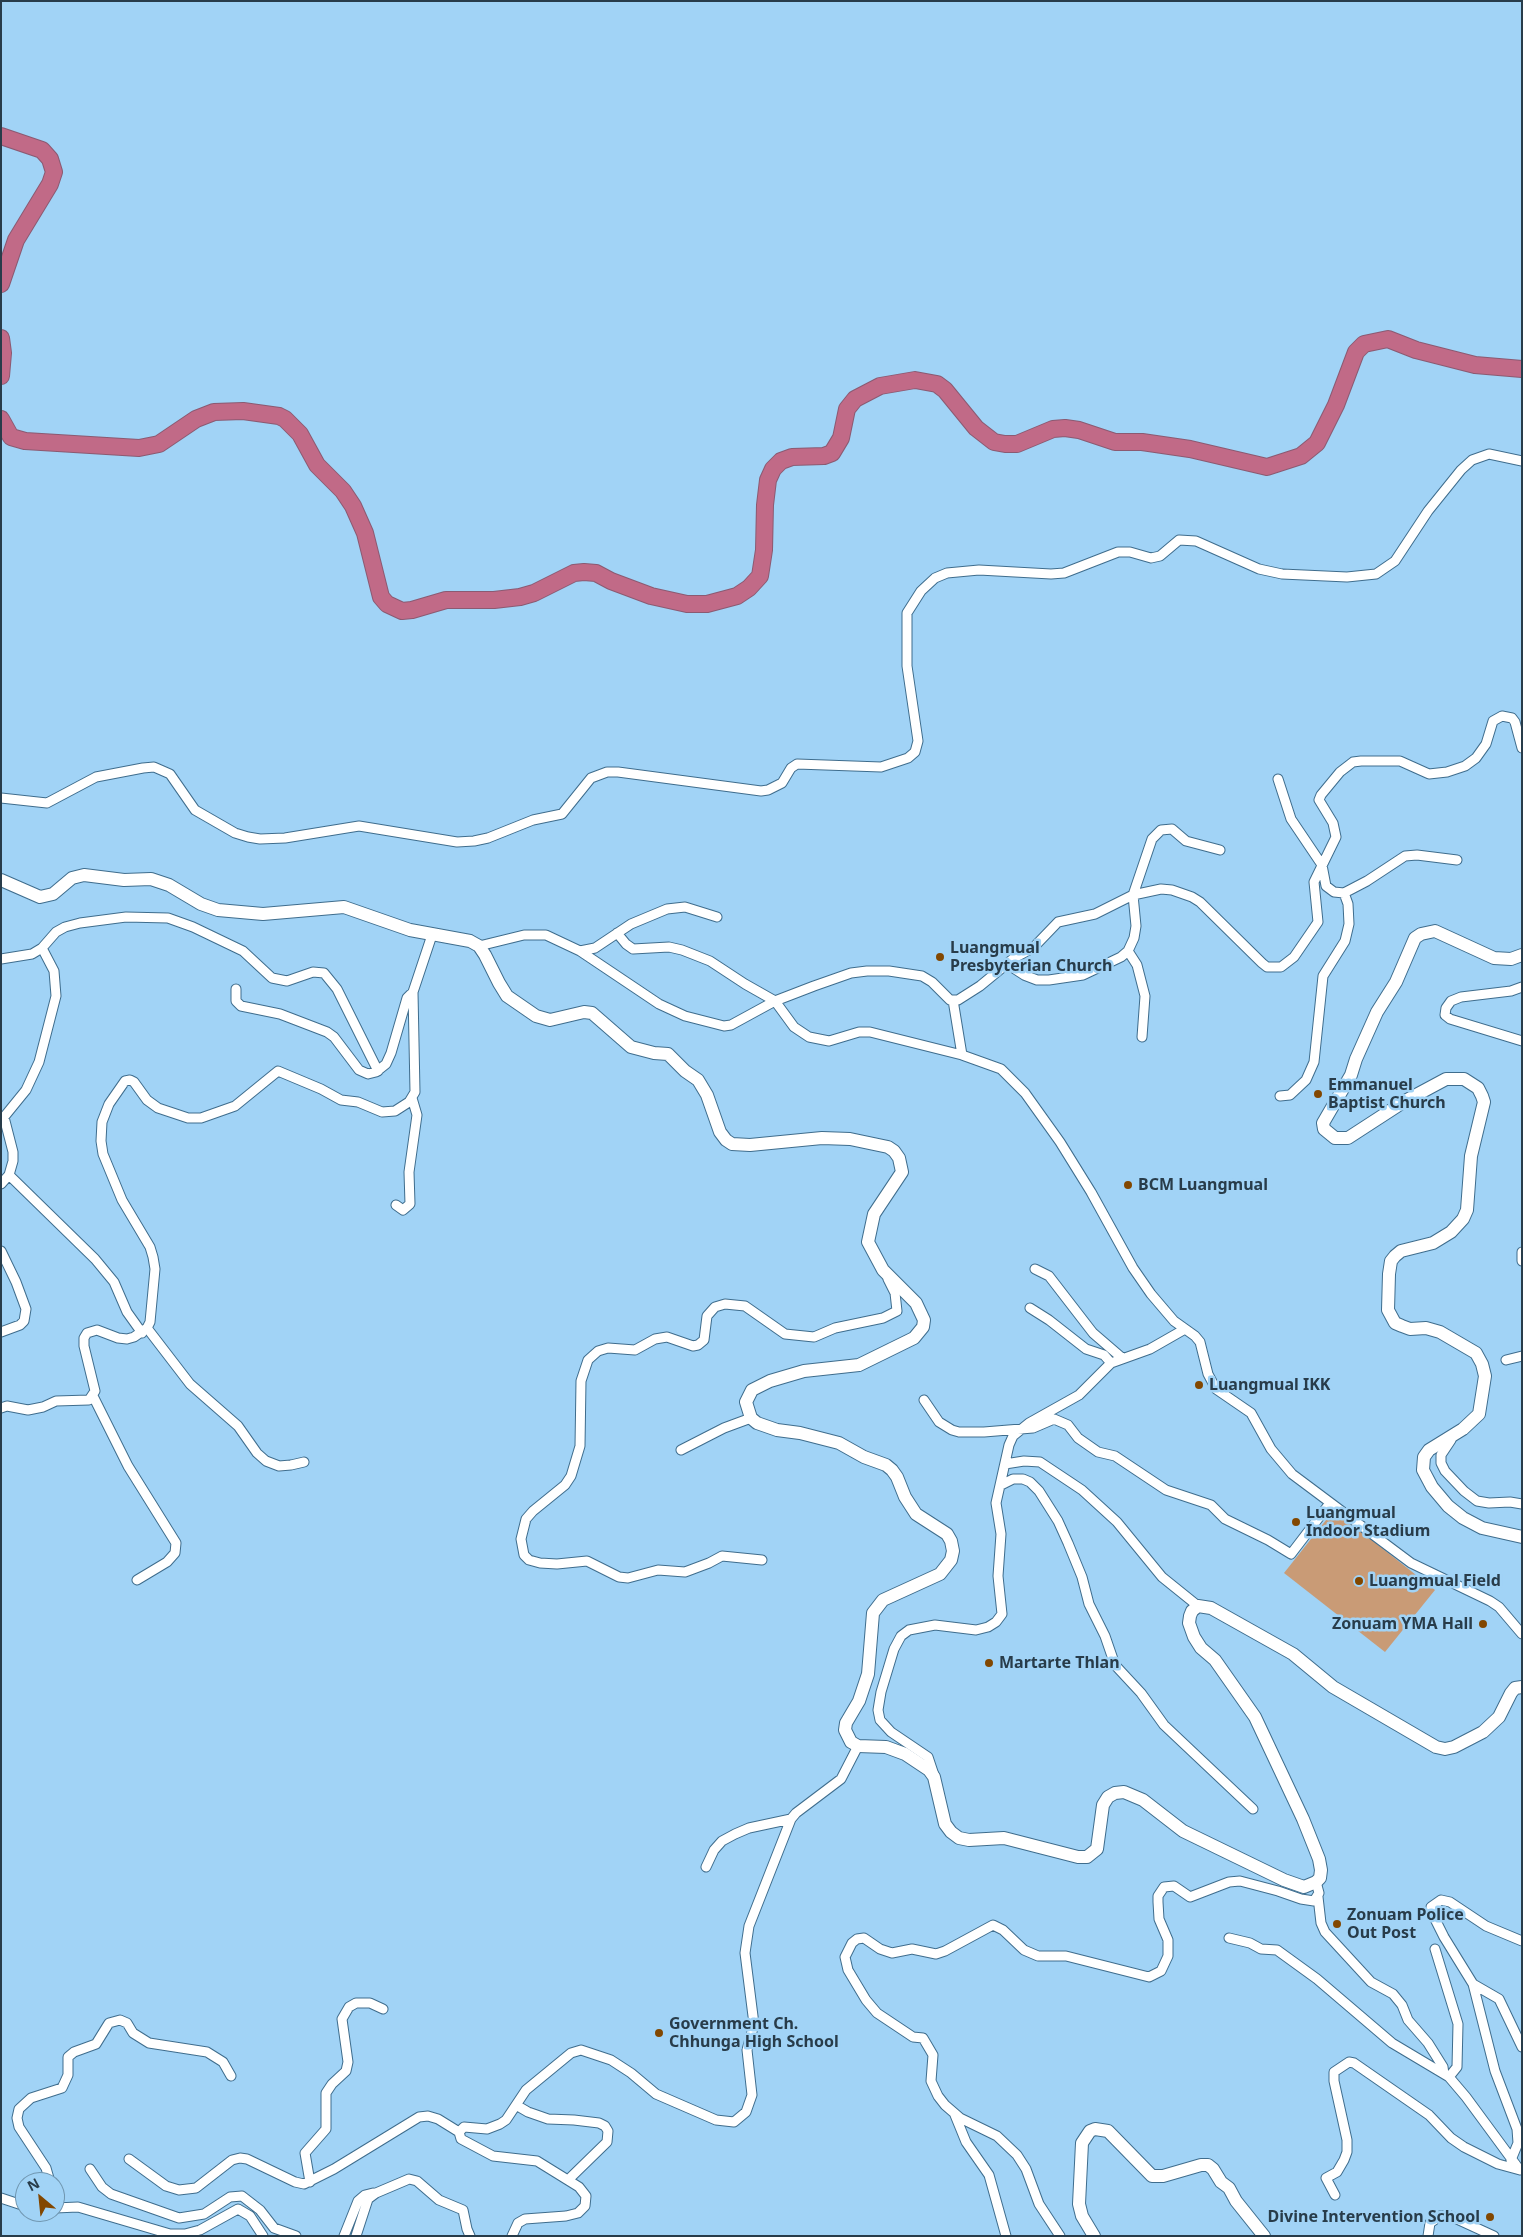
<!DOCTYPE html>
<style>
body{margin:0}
#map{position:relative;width:1523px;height:2237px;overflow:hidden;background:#a1d3f6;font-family:"Noto Sans",sans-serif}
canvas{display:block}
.frame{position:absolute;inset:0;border:2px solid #283c4a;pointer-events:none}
.north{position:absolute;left:15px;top:2172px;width:50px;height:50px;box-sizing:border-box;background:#a1d3f6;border:1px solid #7197b1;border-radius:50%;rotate:332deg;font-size:14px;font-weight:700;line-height:20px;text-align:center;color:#283c4a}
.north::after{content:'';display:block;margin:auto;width:18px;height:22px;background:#824700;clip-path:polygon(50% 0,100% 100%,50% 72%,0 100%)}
</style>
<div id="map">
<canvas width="1523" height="2237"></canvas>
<div class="frame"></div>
<div class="north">N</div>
</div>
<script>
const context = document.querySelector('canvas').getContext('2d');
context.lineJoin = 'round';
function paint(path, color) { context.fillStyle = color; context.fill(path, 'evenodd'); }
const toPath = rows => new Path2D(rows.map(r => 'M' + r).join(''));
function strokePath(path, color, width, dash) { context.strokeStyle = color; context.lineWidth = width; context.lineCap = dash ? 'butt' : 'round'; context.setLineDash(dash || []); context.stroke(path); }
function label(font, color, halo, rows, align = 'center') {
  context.font = font + ' "Noto Sans",sans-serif'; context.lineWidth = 5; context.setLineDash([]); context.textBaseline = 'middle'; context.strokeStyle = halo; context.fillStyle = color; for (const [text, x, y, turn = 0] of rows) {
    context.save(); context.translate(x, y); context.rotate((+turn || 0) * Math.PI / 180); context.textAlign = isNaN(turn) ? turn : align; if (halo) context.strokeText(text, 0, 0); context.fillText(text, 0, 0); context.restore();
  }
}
paint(toPath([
 [1334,1510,1435,1590,1385,1652,1284,1573]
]), '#c99b76');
const street = toPath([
 [1278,779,1291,819,1322,865,1326,886,1334,892,1344,893,1367,881,1405,856,1417,855,1457,860],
 [1,798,47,803,96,777,143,768,154,767,170,774,195,810,235,833,248,837,260,839,285,838,359,826,457,842,474,841,488,838,533,820,562,814,591,778,607,772,618,772,761,791,768,790,782,783,791,768,797,764,881,767,908,758,915,752,918,741,907,666,907,613,921,591,935,578,947,573,979,570,1051,574,1064,573,1118,552,1130,552,1151,558,1160,556,1179,540,1196,541,1259,569,1282,574,1347,577,1376,574,1395,561,1428,511,1461,470,1472,460,1489,454,1522,461],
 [617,933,626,944,633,949,669,947,682,950,710,961,745,984,775,1001,794,1027,809,1037,829,1041,859,1032,870,1032,962,1055],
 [479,946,524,935,546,935,580,951,659,1004,685,1016,724,1026,731,1025,775,1001,814,986,851,973,867,971,889,971,922,976,932,982,950,1000,958,1000,980,986,1014,958,1033,948,1058,922,1095,914,1133,895,1161,889,1172,890,1192,897,1200,902,1262,963,1267,967,1281,967,1294,957,1318,922,1314,882,1336,837,1333,823,1319,800,1321,795,1340,772,1353,762,1361,761,1400,761,1429,774,1447,772,1465,766,1476,758,1486,744,1493,721,1502,716,1512,718,1515,722,1522,748],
 [580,951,595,948,631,924,667,909,685,907,717,917],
 [1128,951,1137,965,1145,996,1142,1037],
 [1,959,32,954,42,948,56,932,65,927,80,923,126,917,168,918,193,927,243,951,272,978,287,981,313,972,324,973,337,989,378,1071],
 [1007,964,1024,975,1037,980,1049,980,1083,975,1121,957,1128,951,1134,938,1136,926,1133,895,1152,839,1161,830,1172,829,1186,841,1220,850],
 [1522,987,1511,991,1461,997,1451,1001,1446,1008,1445,1015,1450,1019,1522,1041],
 [236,989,236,1001,241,1006,280,1014,327,1032,334,1037,359,1070,368,1074,376,1072,386,1064,391,1053,407,998,411,994],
 [953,1000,962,1055,1001,1069,1025,1093,1060,1142,1091,1192,1133,1268,1151,1294,1174,1321,1195,1336,1200,1342,1208,1374,1216,1389,1251,1413,1271,1449,1292,1474,1411,1563,1490,1601,1499,1607,1522,1634],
 [1280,1096,1290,1095,1306,1080,1314,1062,1323,976,1345,941,1349,924,1348,904,1344,893],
 [9,1175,95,1259,114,1282,127,1312,142,1333],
 [1,1184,9,1175,13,1161,13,1152,4,1117,26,1090,39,1062,56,996,54,971,42,948],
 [396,1205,403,1210,410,1204,409,1172,417,1115,412,1098],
 [1,1251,16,1282,26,1309,24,1321,20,1325,1,1332],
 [1522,1252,1522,1261],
 [1035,1269,1049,1276,1093,1333,1122,1358],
 [1030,1308,1049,1320,1086,1349,1104,1355,1111,1363],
 [147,1328,190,1384,238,1426,257,1453,266,1461,279,1466,291,1465,304,1462],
 [1506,1360,1522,1356],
 [93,1396,128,1466,176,1543,175,1553,167,1562,137,1580],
 [924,1400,939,1422,952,1430,959,1432,984,1432,1033,1428,1054,1419,1068,1425,1078,1438,1098,1452,1115,1456,1166,1490,1211,1505,1225,1519,1268,1540,1291,1554,1330,1503],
 [1,1408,7,1406,28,1410,43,1407,56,1401,89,1400,95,1391,84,1346,84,1338,87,1333,97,1330,118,1338,127,1339,134,1337,147,1328,150,1322,155,1269,153,1257,150,1247,122,1200,103,1154,101,1141,102,1122,109,1104,125,1081,130,1080,134,1082,147,1100,158,1108,188,1118,201,1118,235,1106,278,1071,321,1089,341,1100,358,1102,382,1112,395,1111,409,1102,415,1092,413,992,432,935],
 [1451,1440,1441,1455,1441,1463,1445,1471,1464,1491,1477,1501,1489,1503,1510,1502,1522,1504],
 [681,1450,724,1428,751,1418],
 [1005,1464,1024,1461,1040,1462,1082,1490,1117,1522,1162,1577,1198,1606],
 [1001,1485,1013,1479,1023,1479,1030,1482,1039,1491,1058,1521,1068,1543,1082,1577,1089,1604,1105,1636,1115,1665,1141,1693,1164,1725,1253,1809],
 [762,1560,722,1556,709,1563,685,1572,658,1570,628,1578,619,1577,587,1561,557,1564,540,1563,529,1560,524,1555,521,1539,526,1519,533,1511,565,1485,571,1476,580,1446,581,1381,588,1360,598,1351,608,1348,635,1350,655,1339,667,1337,693,1346,698,1345,704,1340,707,1316,715,1307,725,1304,745,1306,785,1334,814,1337,835,1328,883,1318,897,1311,895,1293,888,1279],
 [934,1775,928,1757,891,1732,880,1720,878,1710,881,1692,894,1649,901,1636,909,1630,935,1625,976,1630,988,1627,996,1622,1002,1614,998,1576,1001,1534,996,1503,1009,1445,1013,1436,1029,1423,1079,1395,1111,1363,1150,1349,1185,1329],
 [706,1867,714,1850,722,1841,735,1834,749,1828,791,1819],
 [1318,1897,1321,1923,1325,1932,1371,1982,1393,1994,1402,2005,1408,2020,1428,2043,1443,2067,1444,2074],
 [1229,1938,1250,1943,1261,1949,1277,1950,1317,1979,1392,2043,1449,2077,1466,2097,1519,2169],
 [1522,1941,1486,1926,1450,1902,1441,1900,1431,1907,1432,1913,1444,1937,1473,1984,1499,1999,1522,2047],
 [1435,1949,1458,2024,1457,2067,1449,2077],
 [1473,1984,1495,2071,1517,2129,1518,2143,1511,2160],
 [516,2105,528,2112,548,2119,574,2120,599,2123,605,2126,608,2131,607,2142,568,2180],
 [955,2115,966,2142,989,2175,1006,2236],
 [129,2159,166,2186,179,2190,196,2188,232,2160,240,2158,247,2159,295,2182,304,2184,334,2169,419,2117,428,2116,438,2119,459,2132],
 [90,2169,102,2187,111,2194,179,2218,204,2214,230,2197,242,2196,260,2210,274,2228,296,2236],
 [50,2182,46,2168,19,2127,17,2118,19,2109,31,2098,62,2088,68,2075,68,2057,74,2052,96,2044,109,2023,120,2020,127,2023,133,2033,149,2043,207,2052,223,2062,231,2076],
 [310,2182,305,2153,326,2129,326,2093,332,2084,346,2071,348,2062,342,2019,349,2007,356,2003,370,2003,383,2009],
 [1335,2195,1326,2178,1337,2172,1344,2160,1347,2152,1347,2140,1334,2081,1334,2072,1349,2062,1354,2063,1429,2115,1451,2138,1464,2147,1498,2164,1520,2170],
 [1,2198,25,2206],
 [55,2208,78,2207,170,2234,185,2234,200,2230,238,2209,250,2216,263,2236],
 [344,2236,358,2201,365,2195,373,2193],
 [356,2236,368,2199,376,2193,409,2179,417,2181,439,2200,463,2210,467,2229,470,2236],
 [512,2236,518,2223,525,2219,566,2216,578,2213,585,2206,586,2196,579,2187,537,2161,493,2156,461,2139,459,2132,464,2127,487,2129,500,2124,506,2120,526,2090,571,2053,581,2050,611,2060,631,2073,656,2094,716,2120,734,2122,746,2112,752,2095,747,2050,754,2024,745,1953,749,1926,791,1819,796,1813,841,1779,858,1746],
 [1060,2236,1039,2204,1026,2169,1017,2155,997,2136,960,2118,945,2105,938,2096,931,2081,933,2055,923,2038,913,2037,877,2013,866,2000,848,1970,845,1957,852,1943,857,1939,864,1938,880,1949,892,1953,912,1949,936,1954,945,1951,993,1925,1003,1930,1024,1950,1038,1956,1066,1956,1149,1977,1161,1971,1168,1956,1168,1940,1159,1919,1158,1902,1158,1896,1164,1887,1174,1886,1190,1897,1229,1882,1240,1881,1278,1891,1301,1899,1314,1901,1319,1893,1316,1882],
 [1428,2236,1430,2223,1440,2216,1448,2215,1494,2236]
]);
const secondary = toPath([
 [1,880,40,897,53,894,72,878,84,875,124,880,151,879,169,885,201,904,218,910,263,914,344,907,410,930,470,941,479,946,485,955,499,983,507,996,536,1016,550,1020,584,1012,592,1013,631,1047,654,1053,668,1054,685,1071,698,1080,707,1095,720,1132,726,1140,732,1144,750,1145,822,1138,850,1139,888,1147,894,1151,899,1158,902,1172,874,1214,868,1242,883,1270,916,1303,924,1320,923,1327,914,1338,859,1365,804,1371,770,1381,752,1390,746,1402,751,1418,757,1423,777,1430,800,1433,839,1443,864,1457,886,1465,892,1470,897,1477,905,1497,916,1514,947,1534,951,1541,953,1551,951,1560,940,1574,883,1600,873,1613,868,1674,859,1701,846,1723,845,1730,851,1742,858,1746,886,1747,905,1754,929,1770,934,1777,945,1824,951,1832,959,1838,969,1840,1004,1838,1078,1857,1087,1857,1097,1849,1103,1805,1108,1797,1115,1793,1124,1792,1143,1800,1183,1831,1284,1880,1304,1887,1316,1882,1320,1878,1321,1870,1319,1859,1303,1819,1255,1717,1215,1660,1201,1648,1194,1637,1189,1623,1190,1616,1192,1611,1198,1606,1211,1608,1293,1654,1333,1687,1436,1747,1445,1749,1454,1747,1483,1732,1499,1717,1511,1693,1515,1688,1522,1687],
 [1522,955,1511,959,1494,958,1435,931,1421,934,1415,938,1396,982,1377,1012,1356,1059,1351,1075,1323,1123,1324,1129,1335,1138,1348,1138,1405,1101,1446,1079,1464,1079,1478,1088,1482,1096,1484,1102,1471,1156,1467,1210,1463,1219,1451,1232,1433,1243,1401,1251,1395,1256,1391,1261,1389,1274,1388,1310,1395,1323,1402,1326,1410,1329,1426,1328,1440,1332,1476,1353,1482,1364,1485,1376,1479,1414,1463,1429,1429,1450,1424,1457,1423,1470,1432,1487,1448,1506,1463,1518,1482,1528,1522,1537],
 [1094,2236,1082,2216,1079,2204,1082,2143,1090,2131,1095,2129,1108,2131,1152,2176,1163,2176,1201,2165,1208,2165,1213,2169,1221,2182,1229,2188,1236,2201,1264,2236]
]);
const highway = toPath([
 [1,136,42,150,50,159,54,172,50,184,16,240,1,284],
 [1,338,3,353,1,376],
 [1,419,11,437,25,441,139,448,159,444,196,419,214,412,243,411,279,416,285,419,300,434,317,465,343,491,353,506,365,533,381,597,387,604,402,611,412,610,446,600,494,600,520,597,534,593,574,573,584,572,596,573,611,581,651,596,687,604,707,604,737,596,749,588,760,576,764,550,765,505,768,480,773,469,781,461,792,457,824,456,832,453,841,438,847,409,855,399,880,386,915,380,937,384,945,390,976,428,994,442,1005,444,1017,444,1053,429,1065,428,1079,430,1115,442,1142,442,1190,449,1267,467,1301,456,1317,443,1336,405,1356,352,1364,344,1388,339,1416,350,1475,365,1522,369]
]);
strokePath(street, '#3f6d8d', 11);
strokePath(secondary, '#3f6d8d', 14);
strokePath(highway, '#8b5a72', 18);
strokePath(street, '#fff', 9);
strokePath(secondary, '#fff', 12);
strokePath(highway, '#c16a87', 16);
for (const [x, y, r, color] of [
 [940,957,5,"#824700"],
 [1318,1094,5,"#824700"],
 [1128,1185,5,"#824700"],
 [1199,1385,5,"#824700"],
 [1296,1522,5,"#824700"],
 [1359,1581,5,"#824700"],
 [1483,1624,5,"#824700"],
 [989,1663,5,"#824700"],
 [1337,1924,5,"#824700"],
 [659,2033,5,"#824700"],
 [1490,2217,5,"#824700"]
]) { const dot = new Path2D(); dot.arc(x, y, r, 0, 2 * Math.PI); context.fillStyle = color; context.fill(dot); strokePath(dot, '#a1d3f6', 2); }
label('bold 16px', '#283c4a', '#a1d3f6', [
 ["Luangmual",950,948],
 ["Presbyterian Church",950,966],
 ["Emmanuel",1328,1085],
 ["Baptist Church",1328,1103],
 ["BCM Luangmual",1138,1185],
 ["Luangmual IKK",1209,1385],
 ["Luangmual",1306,1513],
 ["Indoor Stadium",1306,1531],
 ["Luangmual Field",1369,1581],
 ["Zonuam YMA Hall",1473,1624,"right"],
 ["Martarte Thlan",999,1663],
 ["Zonuam Police",1347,1915],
 ["Out Post",1347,1933],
 ["Government Ch.",669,2024],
 ["Chhunga High School",669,2042],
 ["Divine Intervention School",1480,2217,"right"]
], 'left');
</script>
